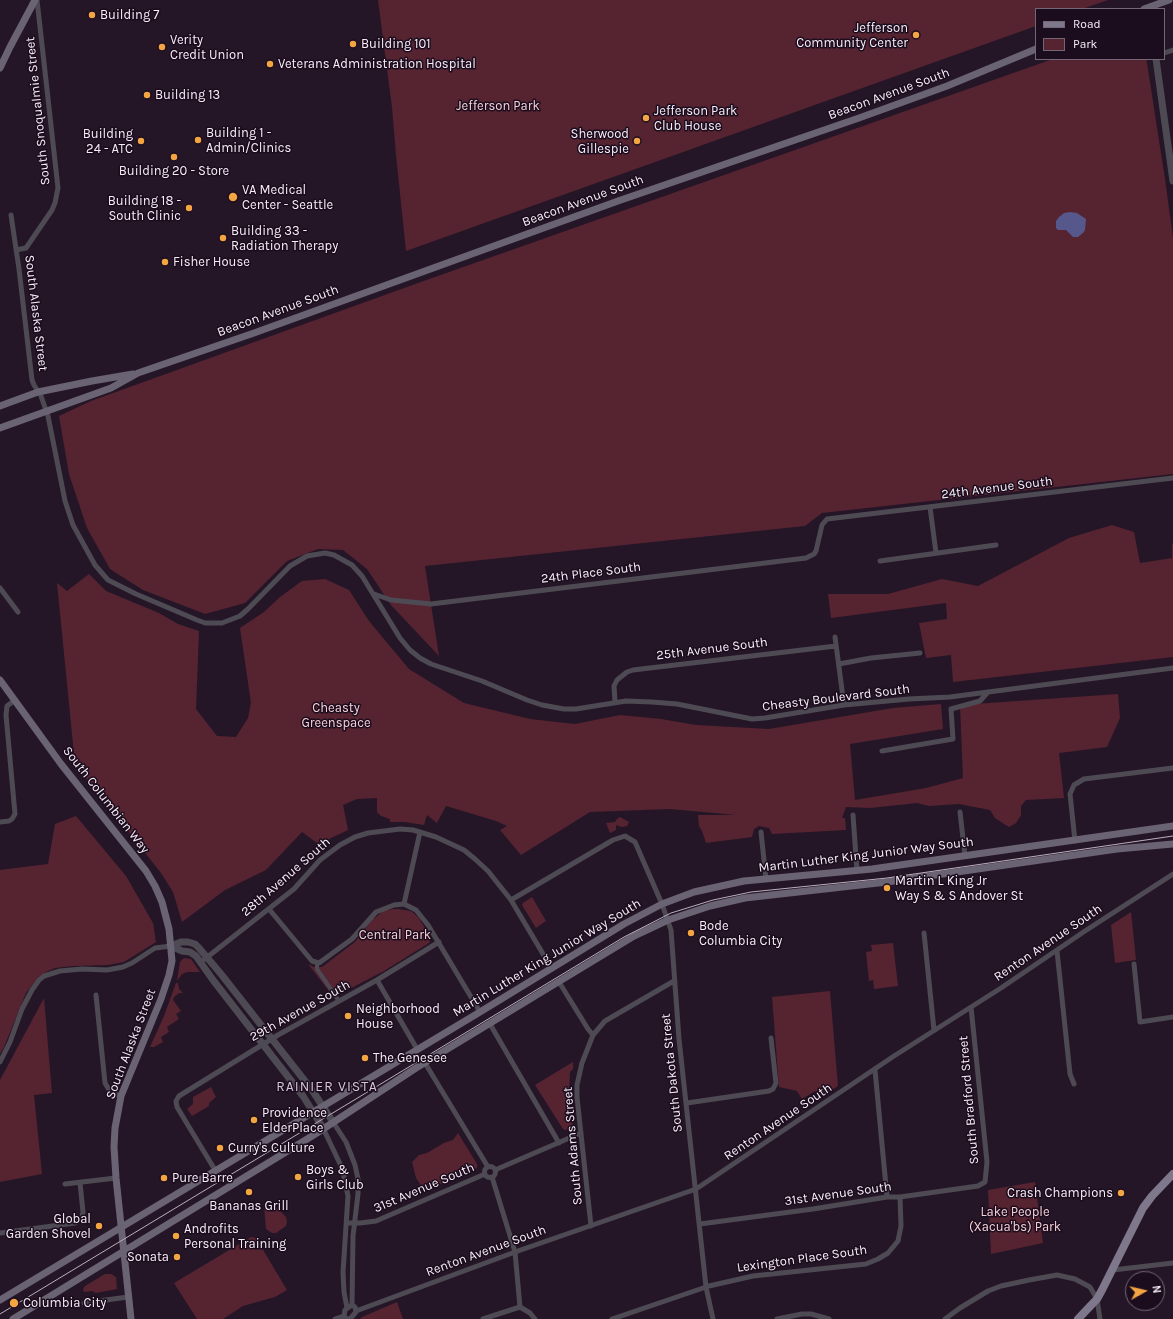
<!DOCTYPE html>
<style>
body{margin:0}
#map{position:relative;width:1173px;height:1319px;overflow:hidden;background:#251627;font-family:Karla,sans-serif}
canvas{display:block}
.legend{position:absolute;left:1035px;top:8px;width:130px;height:52px;box-sizing:border-box;background:#1b0d1d;border:1px solid #736775;margin:0;padding:5px 7px;list-style:none;font-size:12px;color:#f8edf9}
.legend li{display:flex;align-items:center;gap:8px;height:20px}
.legend b{width:20px;border:1px solid #736775}
.north{position:absolute;left:1125px;top:1271px;width:40px;height:40px;box-sizing:border-box;background:#1b0d1d;border:1px solid #736775;border-radius:50%;rotate:82deg;font-size:11px;font-weight:700;line-height:16px;text-align:center;color:#f8edf9}
.north::after{content:'';display:block;margin:auto;width:14px;height:18px;background:#f3a443;clip-path:polygon(50% 0,100% 100%,50% 72%,0 100%)}
</style>
<div id="map">
<canvas width="1173" height="1319"></canvas>
<ul class="legend">
<li><b style="height:5px;background:#7f778c"></b>Road</li>
<li><b style="height:11px;background:#562331"></b>Park</li>
</ul>
<div class="north">N</div>
</div>
<script>
const context = document.querySelector('canvas').getContext('2d');
context.lineJoin = 'round';
function paint(path, color) { context.fillStyle = color; context.fill(path, 'evenodd'); }
const toPath = rows => new Path2D(rows.map(r => 'M' + r).join(''));
function strokePath(path, color, width, dash) { context.strokeStyle = color; context.lineWidth = width; context.lineCap = dash ? 'butt' : 'round'; context.setLineDash(dash || []); context.stroke(path); }
function label(font, color, halo, rows, align = 'center') {
  context.font = font + ' Karla,sans-serif'; context.lineWidth = 3; context.setLineDash([]); context.textBaseline = 'middle'; context.strokeStyle = halo; context.fillStyle = color; for (const [text, x, y, turn = 0] of rows) {
    context.save(); context.translate(x, y); context.rotate((+turn || 0) * Math.PI / 180); context.textAlign = isNaN(turn) ? turn : align; if (halo) context.strokeText(text, 0, 0); context.fillText(text, 0, 0); context.restore();
  }
}
paint(toPath([
 [378,0,1108,0,1082,9,1036,9,1036,26,406,251,396,155,392,107],
 [1053,59,1146,59,1147,63,1165,179,1173,238,1173,474,822,513,805,526,425,566,439,656,391,605,367,569,343,550,318,549,287,561,245,603,205,614,143,590,110,569,87,528,69,474,59,416,91,401,418,283],
 [1112,525,1134,532,1140,563,1172,558,1172,544,1173,543,1173,657,953,682,951,655,926,658,919,623,947,619,946,603,831,618,828,594,888,594,942,579,978,586,1069,538],
 [89,574,106,591,159,613,178,624,199,631,196,709,217,736,236,737,248,718,251,703,240,628,264,612,280,597,302,581,325,579,349,590,369,621,409,669,464,703,530,719,575,724,620,715,661,719,696,725,769,729,893,708,941,704,943,729,850,744,855,800,926,788,963,778,960,705,1118,694,1120,718,1107,747,1059,753,1064,798,1026,800,1021,806,1021,815,1016,823,1009,827,995,818,990,810,959,804,929,806,917,803,870,808,846,807,842,818,845,818,846,830,772,834,769,828,759,826,754,829,752,837,706,843,702,831,699,826,698,815,736,815,670,809,590,812,521,855,500,830,507,826,496,821,446,806,437,823,427,815,424,825,405,822,390,822,390,819,381,816,377,812,377,798,357,799,343,805,348,830,331,838,321,846,302,832,266,870,225,890,182,922,173,892,161,873,75,764,57,583,67,591],
 [76,816,126,876,153,923,156,942,124,962,108,965,73,966,55,968,46,972,38,977,26,993,4,1047,0,1054,0,870,48,864,55,824],
 [620,817,629,822,627,826,622,827,616,825,616,830,610,833,606,823,615,822,617,819],
 [532,897,546,921,536,928,522,905,523,903],
 [393,909,398,909,411,911,418,917,431,937,431,939,429,943,384,971,328,1000,330,994,329,991,308,964,314,967,322,967,355,942,366,928,367,925,373,918,375,918,383,911],
 [1131,912,1136,960,1115,963,1111,925],
 [893,943,898,986,874,989,873,980,869,981,866,952,872,951,871,945],
 [184,958,191,959,200,972,187,972,182,974,177,981,180,962],
 [176,983,178,983,179,989,183,993,179,993,174,997,173,1000,181,1011,176,1014,179,1019,167,1027,169,1032,161,1037,163,1042,154,1047,150,1047,164,1016],
 [830,991,838,1086,820,1098,815,1091,802,1099,797,1091,779,1087,772,997],
 [44,998,52,1093,34,1095,42,1174,0,1182,0,1080],
 [573,1062,573,1069,570,1072,569,1093,573,1128,565,1130,563,1129,535,1085],
 [211,1087,216,1097,209,1103,209,1106,192,1116,187,1109,193,1104,193,1097],
 [458,1133,477,1164,477,1168,425,1191,416,1178,412,1162,419,1155,427,1153,444,1143,453,1140],
 [1035,1182,1043,1243,991,1254,988,1190],
 [271,1202,286,1217,287,1221,286,1226,276,1233,272,1233,266,1229,264,1205],
 [251,1237,256,1238,287,1290,275,1297,243,1306,223,1319,197,1319,174,1283],
 [105,1274,111,1274,116,1277,117,1289,96,1293,92,1291,84,1292,83,1289,85,1286],
 [397,1302,403,1319,360,1319,362,1317]
]), '#562331');
paint(toPath([
 [1070,212,1077,213,1086,219,1085,230,1083,233,1078,237,1073,237,1066,230,1058,230,1056,228,1056,221,1059,217,1064,213]
]), '#56578b');
strokePath(toPath([
 [317,963,317,969,339,1001]
]), '#4e4a54', 4);
strokePath(toPath([
 [1164,53,1173,50],
 [11,215,19,269,32,380,34,385,41,396,48,416,65,501,73,525,95,565,108,580,136,594,197,620,205,623,222,623,240,616,248,609,290,566,307,556,325,553,334,555,352,565,362,576,400,638,410,650,420,658,431,664,482,681,527,700,542,705,564,709,576,709,626,701,652,702,677,704,752,719,765,718,844,705,909,699,950,697,1173,668],
 [16,250,26,248,52,210,55,203,58,188,37,0],
 [930,507,936,553],
 [880,561,996,545],
 [0,588,18,612],
 [374,594,391,600,431,604,806,558,814,554,816,551,822,525,827,519,1173,478],
 [835,637,844,705],
 [839,664,871,658,920,653],
 [615,702,614,686,617,680,627,672,633,670,836,646],
 [882,751,953,739,951,709,980,701,988,692],
 [960,812,965,856],
 [853,815,857,871],
 [0,822,9,821,12,819,15,814,6,715,7,706,15,700],
 [420,832,404,904,416,910,428,925,480,1012],
 [761,832,766,879],
 [1075,841,1070,794,1074,785,1084,779,1173,768],
 [511,900,613,840,625,836,635,842,662,904,671,930,679,1039,706,1287,713,1319],
 [269,909,312,961,319,963,352,939,376,912,394,905,404,904],
 [924,933,934,1030],
 [1057,951,1070,1074,1074,1084],
 [201,962,294,889,320,860,340,845,355,837,368,833,400,829,413,830,436,837,464,850,475,859,488,871,511,900,552,969],
 [1134,964,1140,1022,1173,1017],
 [377,980,417,1049],
 [559,982,588,1029,593,1035],
 [96,995,105,1083,111,1093,121,1096],
 [490,1024,559,1143],
 [0,1062,10,1042,22,1009,32,990,39,980,44,976,60,971,82,969,107,970,123,967,132,963,155,948,171,946],
 [425,1063,488,1167],
 [875,1070,887,1197],
 [687,1103,769,1091,773,1089,776,1083,771,1038],
 [333,1122,346,1142,355,1165,358,1179,358,1194,353,1236,352,1305],
 [323,1128,342,1168,348,1196,343,1272,344,1292,347,1308],
 '484.5 1172a5.5 5.5 0 1 1 11 0a5.5 5.5 0 1 1-11 0Z',
 [215,1170,177,1107,176,1101,179,1096,278,1035,377,980,439,942],
 [495,1170,581,1133],
 [492,1177,515,1252,520,1307],
 [65,1184,116,1178],
 [347,1223,360,1223,376,1221,485,1174],
 [700,1224,813,1209,887,1197,900,1197,978,1186,985,1182,987,1162,971,1007],
 [591,1226,577,1097,577,1085,582,1063,593,1035,605,1021,674,981],
 [0,1233,75,1223,79,1220,82,1217,83,1212,80,1183],
 [1113,1270,1173,1263],
 [84,1303,128,1297],
 [352,1305,355,1307,356,1312,350,1319,347,1319,344,1316,345,1310,352,1305],
 [520,1307,530,1313,535,1319],
 [356,1311,515,1252,696,1189,894,1056,1001,988,1085,931,1173,874],
 [335,1319,344,1316],
 [483,1319,520,1307],
 [612,1319,709,1286,753,1276,866,1264,878,1259,888,1253,898,1241,901,1226,900,1197],
 [777,1319,802,1314,811,1314,829,1319],
 [945,1319,960,1308,988,1291,1001,1286,1029,1280,1057,1275,1075,1279,1090,1287,1097,1299,1100,1319]
]), '#4e4a54', 5);
strokePath(toPath([
 [1156,59,1173,181],
 [171,946,181,942,188,942,195,944,199,948,221,974,312,1090,333,1122],
 [171,946,182,951,190,952,196,956,213,980,303,1096,323,1128]
]), '#4e4a54', 7);
strokePath(toPath([
 [1144,9,1169,0],
 [0,68,10,47,35,0],
 [0,406,38,392,92,381,133,374],
 [0,428,111,388,138,373,254,333,618,201,859,118,947,86,1036,49],
 [0,680,61,764,146,871,155,886,162,902,169,929,172,961,169,975,161,999,121,1096,115,1128,114,1147,116,1178,131,1319],
 [0,1300,480,1012,624,924,662,904,694,892,744,881,872,869,1173,826],
 [13,1319,317,1133,416,1068,634,936,668,920,710,906,745,898,887,882,1117,849,1173,844]
]), '#696373', 7);
strokePath(toPath([
 [1078,1319,1097,1299,1102,1290,1143,1208,1152,1196,1173,1174]
]), '#7f778c', 8);
strokePath(toPath([
 [0,1314,624,937,671,913,713,900,751,892,887,878,1173,836]
]), '#bbafbc', 1);
for (const [x, y, r, color] of [
 [92,15,4,"#f3a443"],
 [916,35,4,"#f3a443"],
 [353,44,4,"#f3a443"],
 [162,47,4,"#f3a443"],
 [270,64,4,"#f3a443"],
 [147,95,4,"#f3a443"],
 [646,118,4,"#f3a443"],
 [198,140,4,"#f3a443"],
 [141,141,4,"#f3a443"],
 [637,141,4,"#f3a443"],
 [174,157,4,"#f3a443"],
 [233,197,5,"#f3a443"],
 [189,208,4,"#f3a443"],
 [223,238,4,"#f3a443"],
 [165,262,4,"#f3a443"],
 [887,888,4,"#f3a443"],
 [691,933,4,"#f3a443"],
 [348,1016,4,"#f3a443"],
 [365,1058,4,"#f3a443"],
 [254,1120,4,"#f3a443"],
 [220,1148,4,"#f3a443"],
 [298,1177,4,"#f3a443"],
 [164,1178,4,"#f3a443"],
 [249,1192,4,"#f3a443"],
 [1121,1193,4,"#f3a443"],
 [99,1226,4,"#f3a443"],
 [176,1236,4,"#f3a443"],
 [177,1257,4,"#f3a443"],
 [14,1303,5,"#f3a443"]
]) { const dot = new Path2D(); dot.arc(x, y, r, 0, 2 * Math.PI); context.fillStyle = color; context.fill(dot); strokePath(dot, '#1b0d1d', 1.5); }
label('13px', '#f8edf9', '#1b0d1d', [
 ["Building 7",100,15],
 ["Jefferson",908,28,"right"],
 ["Community Center",908,43,"right"],
 ["Verity",170,40],
 ["Credit Union",170,55],
 ["Building 101",361,44],
 ["Veterans Administration Hospital",278,64],
 ["Building 13",155,95],
 ["Jefferson Park",654,111],
 ["Club House",654,126],
 ["Building 1 -",206,133],
 ["Admin/Clinics",206,148],
 ["Building",133,134,"right"],
 ["24 - ATC",133,149,"right"],
 ["Sherwood",629,134,"right"],
 ["Gillespie",629,149,"right"],
 ["Building 20 - Store",174,171,"center"],
 ["VA Medical",242,190],
 ["Center - Seattle",242,205],
 ["Building 18 -",181,201,"right"],
 ["South Clinic",181,216,"right"],
 ["Building 33 -",231,231],
 ["Radiation Therapy",231,246],
 ["Fisher House",173,262],
 ["Martin L King Jr",895,881],
 ["Way S & S Andover St",895,896],
 ["Bode",699,926],
 ["Columbia City",699,941],
 ["Neighborhood",356,1009],
 ["House",356,1024],
 ["The Genesee",373,1058],
 ["Providence",262,1113],
 ["ElderPlace",262,1128],
 ["Curry's Culture",228,1148],
 ["Boys &",306,1170],
 ["Girls Club",306,1185],
 ["Pure Barre",172,1178],
 ["Crash Champions",1113,1193,"right"],
 ["Bananas Grill",249,1206,"center"],
 ["Global",91,1219,"right"],
 ["Garden Shovel",91,1234,"right"],
 ["Androfits",184,1229],
 ["Personal Training",184,1244],
 ["Sonata",169,1257,"right"],
 ["Columbia City",23,1303]
], 'left');
label('13px', '#f8edf9', '#1b0d1d', [
 ["Beacon Avenue South",889,94,-20],
 ["South Snoqualmie Street",38,111,-96],
 ["Beacon Avenue South",583,201,-20],
 ["Beacon Avenue South",278,311,-20],
 ["South Alaska Street",36,313,83],
 ["24th Avenue South",997,488,-7],
 ["24th Place South",591,573,-7],
 ["25th Avenue South",712,649,-7],
 ["Cheasty Boulevard South",836,698,-7],
 ["South Columbian Way",106,800,52],
 ["Martin Luther King Junior Way South",866,855,-7],
 ["28th Avenue South",286,877,-41],
 ["Renton Avenue South",1048,943,-34],
 ["Martin Luther King Junior Way South",547,958,-31],
 ["29th Avenue South",300,1011,-29],
 ["South Alaska Street",131,1044,-69],
 ["South Dakota Street",672,1073,-96],
 ["South Bradford Street",969,1100,-95],
 ["Renton Avenue South",778,1122,-34],
 ["South Adams Street",573,1146,-95],
 ["31st Avenue South",424,1188,-23],
 ["31st Avenue South",838,1194,-8],
 ["Renton Avenue South",486,1251,-20],
 ["Lexington Place South",802,1259,-8]
]);
label('13px', '#f8d1d9', '#1b0d1d', [
 ["Jefferson Park",498,106],
 ["Cheasty",336,708],
 ["Greenspace",336,723],
 ["Central Park",395,935],
 ["Lake People",1015,1212],
 ["(Xacua'bs) Park",1015,1227]
]);
context.letterSpacing = '1px';
label('14px', '#d8c4da', '#1b0d1d', [
 ["RAINIER VISTA",327,1087]
]);
context.letterSpacing = '0px';
</script>
